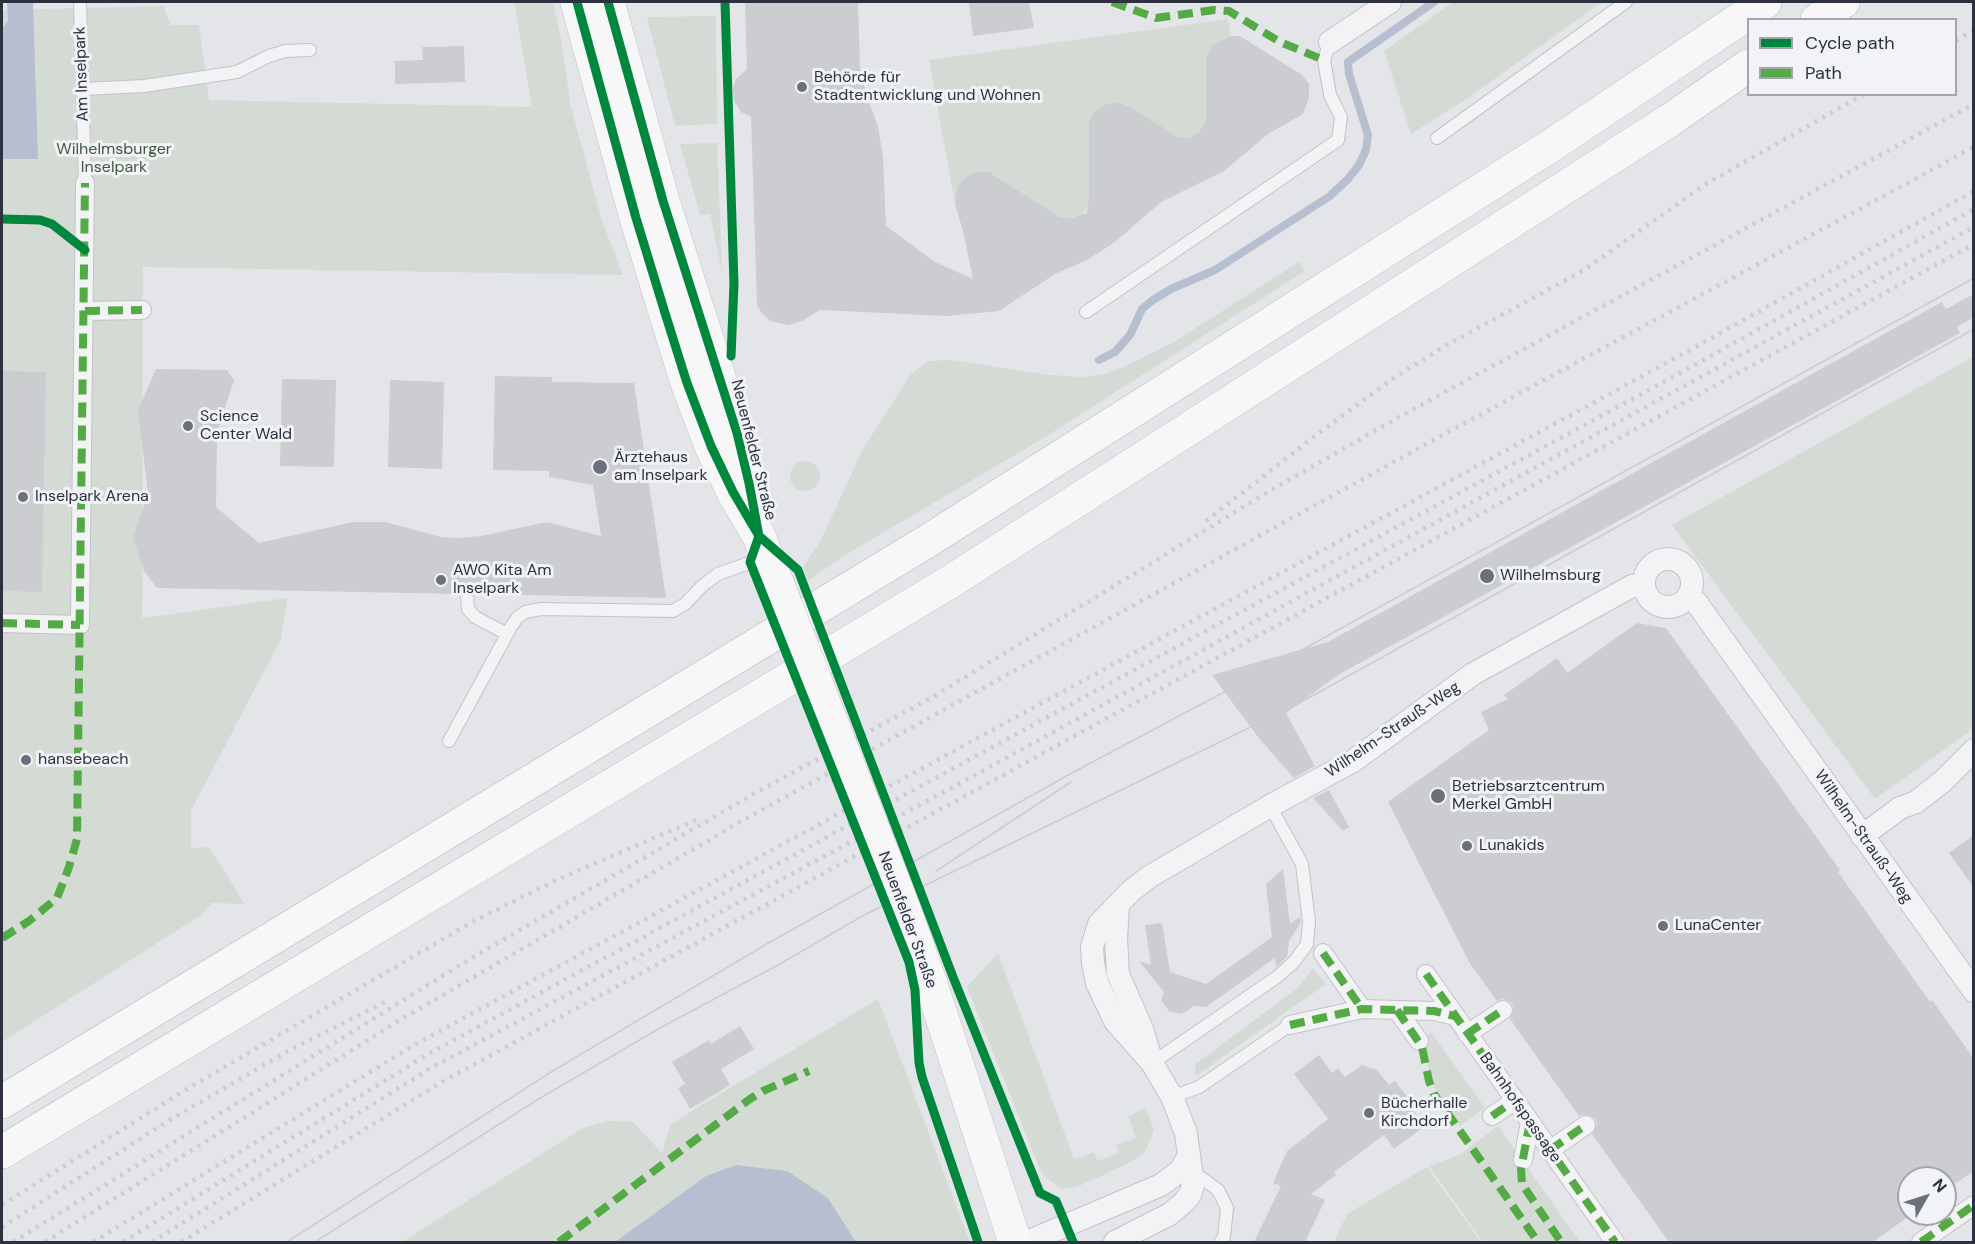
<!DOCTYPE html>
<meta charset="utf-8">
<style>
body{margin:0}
#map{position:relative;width:1975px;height:1244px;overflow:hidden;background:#e4e5e8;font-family:"DM Sans",sans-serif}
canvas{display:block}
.frame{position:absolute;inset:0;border:3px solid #2c3140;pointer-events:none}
.legend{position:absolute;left:1747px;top:18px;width:210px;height:78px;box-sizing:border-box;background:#f2f3f7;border:2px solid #a3a5ae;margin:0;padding:8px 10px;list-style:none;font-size:18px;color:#2c3140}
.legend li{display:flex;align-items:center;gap:12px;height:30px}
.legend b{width:30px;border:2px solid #a3a5ae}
.north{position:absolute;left:1897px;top:1166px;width:60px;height:60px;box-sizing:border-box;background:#f2f3f7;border:2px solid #a3a5ae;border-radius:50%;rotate:51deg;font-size:16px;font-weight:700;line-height:24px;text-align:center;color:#2c3140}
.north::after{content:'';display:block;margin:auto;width:21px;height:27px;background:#6c707b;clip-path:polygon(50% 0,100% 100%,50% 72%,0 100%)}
</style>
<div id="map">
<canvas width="1975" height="1244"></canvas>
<div class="frame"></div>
<ul class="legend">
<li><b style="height:8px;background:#00873e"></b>Cycle path</li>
<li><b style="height:8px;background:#54ab46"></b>Path</li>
</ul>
<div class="north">N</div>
</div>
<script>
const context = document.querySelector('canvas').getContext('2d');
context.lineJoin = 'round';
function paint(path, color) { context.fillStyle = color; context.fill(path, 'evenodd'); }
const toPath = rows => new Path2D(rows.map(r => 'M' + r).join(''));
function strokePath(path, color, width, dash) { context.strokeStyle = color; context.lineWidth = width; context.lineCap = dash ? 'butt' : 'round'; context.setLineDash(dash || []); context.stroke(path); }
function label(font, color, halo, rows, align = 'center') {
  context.font = font + ' "DM Sans",sans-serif'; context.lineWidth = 6; context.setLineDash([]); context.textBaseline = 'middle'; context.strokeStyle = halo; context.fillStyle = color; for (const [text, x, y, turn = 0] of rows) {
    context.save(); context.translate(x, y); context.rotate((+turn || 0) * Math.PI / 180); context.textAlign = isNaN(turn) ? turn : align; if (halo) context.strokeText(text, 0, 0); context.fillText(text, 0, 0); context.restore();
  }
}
paint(toPath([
 [2,2,3,10,164,6,170,25,199,25,209,100,532,107,514,2,553,2,561,39,571,107,602,221,623,275,143,267,142,618,287,598,281,639,191,811,191,848,209,847,245,904,212,903,201,915,2,1042],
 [1453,2,1602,2,1468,98,1411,134,1384,51],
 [716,16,717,124,675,126,647,17],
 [1228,19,1231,36,1212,45,1206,59,1206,121,1199,132,1189,138,1178,137,1131,107,1118,102,1106,104,1095,111,1089,121,1089,193,1088,206,1083,214,1072,218,1060,217,989,172,978,172,968,175,957,186,955,204,929,60],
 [717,143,722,271,710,214,700,215,680,144],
 [1299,262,1305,271,1042,439,842,557,808,581,803,567,820,542,863,449,911,374,928,361,950,360,1051,375,1081,377,1105,374,1126,366,1174,342],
 [1973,357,1973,729,1875,799,1672,525],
 '790 476a15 15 0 1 1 30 0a15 15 0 1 1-30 0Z',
 [998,953,1074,1159,1094,1152,1097,1161,1119,1153,1116,1145,1136,1138,1128,1116,1146,1108,1154,1130,1145,1152,1129,1163,1077,1187,1062,1189,1045,1177,1039,1167,967,987],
 [1313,968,1326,984,1196,1076,1195,1064,1298,988],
 [878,999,970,1242,856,1242,828,1198,787,1171,736,1165,706,1176,615,1242,402,1242,583,1128,608,1121,633,1122,662,1153,670,1126,683,1116],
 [1431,1032,1485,1108,1460,1126,1430,1081,1426,1048,1421,1040],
 [1498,1126,1580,1242,1483,1242,1429,1166,1459,1155],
 [1427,1167,1481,1242,1334,1242,1346,1216,1355,1209]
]), '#d4dbd4');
paint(toPath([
 [7,2,33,2,38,159,2,159,2,29,8,21],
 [736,1165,787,1171,828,1198,856,1242,615,1242,706,1176]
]), '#b5bfd0');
strokePath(toPath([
 [1099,360,1115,352,1130,335,1142,309,1153,300,1171,289,1215,270,1330,196,1348,179,1359,165,1366,150,1368,135,1349,74,1348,62,1434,2]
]), '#b5bfd0', 8);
paint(toPath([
 [745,2,858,2,860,68,866,94,878,126,883,158,886,226,935,262,973,279,963,231,955,204,957,186,968,175,978,172,989,172,1060,217,1072,218,1087,213,1089,193,1089,121,1095,111,1106,104,1118,102,1131,107,1178,137,1189,138,1199,132,1206,121,1206,59,1212,45,1231,36,1240,36,1302,75,1309,84,1309,98,1303,114,1268,134,1224,171,1161,202,1115,242,1087,260,1055,274,999,311,947,316,820,310,802,321,788,325,770,321,761,312,757,305,751,117,741,112,734,101,733,88,736,79,747,69],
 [969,2,1029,2,1034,28,973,36],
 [464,46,465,82,395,84,395,61,423,60,422,47],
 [1974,294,1974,317,1957,327,1960,333,1338,675,1286,713,1315,766,1294,778,1258,737,1212,675,1328,642,1942,302,1946,309],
 [156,369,227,370,234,380,217,432,216,507,259,543,353,522,385,522,441,537,458,538,481,536,547,522,601,536,593,485,549,477,549,471,493,470,495,376,552,377,552,382,634,383,666,598,475,594,473,589,467,586,462,588,459,594,157,588,144,571,133,538,148,493,138,410],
 [2,371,46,372,42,592,2,591],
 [282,379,336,380,334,467,280,466],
 [390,380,444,382,442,469,388,467],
 [1637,623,1666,628,1840,870,1838,872,1930,1002,1932,1000,1974,1059,1974,1171,1945,1190,1945,1178,1909,1178,1909,1214,1912,1214,1873,1242,1669,1242,1592,1134,1597,1125,1595,1118,1586,1114,1579,1116,1510,1019,1514,1010,1512,1003,1503,999,1497,1001,1469,962,1388,802,1489,730,1481,712,1508,699,1504,695,1557,658,1567,673],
 [1329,790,1349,827,1343,831,1313,798],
 [1974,835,1974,888,1949,853],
 [1283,869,1290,924,1300,917,1301,922,1289,941,1287,957,1276,967,1275,958,1206,1007,1193,1006,1186,1012,1180,1014,1169,1011,1161,1000,1164,992,1139,961,1151,965,1145,925,1162,923,1170,972,1206,984,1272,937,1266,884],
 [740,1026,754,1049,721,1069,730,1085,690,1109,678,1088,685,1084,672,1062,709,1040,711,1044],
 [1319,1055,1332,1073,1338,1068,1345,1077,1362,1065,1377,1070,1389,1085,1395,1081,1408,1098,1406,1100,1425,1126,1394,1149,1384,1135,1334,1172,1336,1175,1311,1194,1325,1200,1305,1242,1254,1242,1281,1186,1273,1183,1287,1151,1328,1119,1294,1074]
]), '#cccdd0');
const service = toPath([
 [80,2,85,183],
 [83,89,144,86,237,72,269,56,285,51,310,50],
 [1437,138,1626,2],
 [1086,312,1338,140,1341,117,1330,95,1324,60,1330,42],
 [467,594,468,609,475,617,507,634],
 [449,741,511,627,517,618,525,612,541,609,673,611,685,604,702,586,718,574,766,557],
 [1152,1063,1277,977,1294,962,1307,944,1309,922,1302,864,1270,806],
 [1172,1097,1199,1087,1290,1025],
 [1192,1171,1218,1190,1227,1208,1224,1237,1220,1242]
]);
const pedestrian = toPath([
 [85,311,142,310],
 [2,623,80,625,85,183],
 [1323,953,1362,1009],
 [1426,974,1615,1242],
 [1397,1010,1419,1041],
 [1290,1025,1362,1009,1434,1011,1455,1016],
 [1467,1034,1503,1010],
 [1492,1116,1514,1101],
 [1550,1150,1586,1125],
 [1523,1160,1530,1122],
 [1921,1242,1974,1205]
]);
const minor = toPath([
 [1330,42,1390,2],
 '1644 583a24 24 0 1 1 48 0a24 24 0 1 1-48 0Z',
 [1689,596,1696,602,1974,991],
 [1862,836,1900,808,1916,802,1942,782,1974,750],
 [1118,906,1116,939,1118,974,1142,1029,1151,1059],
 [1027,1242,1161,1185,1181,1170,1188,1157],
 [1115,1242,1170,1214,1184,1202,1190,1195,1193,1185,1186,1133,1172,1097,1152,1063,1115,1021,1097,983,1093,963,1092,947,1099,924,1131,891,1149,877,1270,806,1353,761,1473,674,1632,586,1644,585]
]);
const secondary = toPath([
 [577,2,636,218,687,383,711,446,733,492,759,536,778,585],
 [608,2,663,201,737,433,753,501],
 [931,984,1015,1242]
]);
const trunk = toPath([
 [1817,20,1843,2],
 [2,1102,926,542,1552,145,1765,2],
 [2,1152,953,580,1670,120,1748,66]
]);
strokePath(service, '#c2c3c6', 14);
strokePath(pedestrian, '#c2c3c6', 20);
strokePath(minor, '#c2c3c6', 24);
strokePath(secondary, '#c2c3c6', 34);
strokePath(trunk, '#b6b8bc', 34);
strokePath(service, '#f3f3f5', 12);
strokePath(pedestrian, '#f3f3f5', 18);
strokePath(minor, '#f3f3f5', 22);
strokePath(secondary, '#f7f7f7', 33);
strokePath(trunk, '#f7f7f7', 33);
strokePath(toPath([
 [936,871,1071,782],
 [287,1242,551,1072,765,945,1070,774,1273,666,1974,278],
 [315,1242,537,1100,660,1028,778,965,864,915,1296,705,1974,329]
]), '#cccdd0', 1.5);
strokePath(toPath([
 [1956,41,1974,30],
 [1206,521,1319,433,1395,377,1445,346,1584,270,1706,184,1864,94],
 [2,1205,187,1089,474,921,561,878,696,820],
 [2,1227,168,1121,288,1051,387,1001],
 [13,1242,465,962,757,792,931,698,1271,490,1399,417,1974,104],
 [45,1242,400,1020,740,822,1439,437,1974,147],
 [93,1242,416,1044,1681,355,1974,191],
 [123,1242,430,1053,1691,367,1974,209],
 [152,1242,431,1068,953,787,1974,227],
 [181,1242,442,1082,1974,244]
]), '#cccdd0', 4.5, [3, 6]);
const secondaryBridge = toPath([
 [778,585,905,911,931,984]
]);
strokePath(secondaryBridge, '#c2c3c6', 34, []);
strokePath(secondaryBridge, '#f7f7f7', 33);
strokePath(toPath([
 [1112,2,1156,18,1214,10,1229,11,1280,42,1324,60],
 [85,311,142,310],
 [2,623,80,625],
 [2,938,29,921,57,898,69,867,77,839,85,183],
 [1323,953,1362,1009],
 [1426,974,1615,1242],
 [1397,1010,1422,1047,1429,1081,1434,1094,1538,1242],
 [1290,1025,1362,1009,1434,1011,1455,1016],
 [1467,1034,1503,1010],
 [1492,1116,1514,1101],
 [1530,1122,1521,1169,1522,1184,1561,1242],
 [1550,1150,1586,1125],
 [1939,1214,1946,1225],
 [559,1242,750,1099,763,1091,809,1071],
 [1921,1242,1974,1205]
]), '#54ab46', 8, [15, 8]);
strokePath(toPath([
 [577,2,636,218,665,313,687,383,711,446,733,492,759,536,798,570,953,977,1040,1193,1056,1201,1073,1242],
 [608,2,663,201,737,433,749,483,759,536,750,562,909,962,915,990,919,1063,922,1077,978,1242],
 [725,2,734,284,731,356],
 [2,219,40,220,52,224,85,250]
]), '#00873e', 9);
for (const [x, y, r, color] of [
 [802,87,6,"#6c707b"],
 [188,426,6,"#6c707b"],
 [600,467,8,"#6c707b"],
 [23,497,6,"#6c707b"],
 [1487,576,8,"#6c707b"],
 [441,580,6,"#6c707b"],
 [26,760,6,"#6c707b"],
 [1438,796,8,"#6c707b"],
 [1467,846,6,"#6c707b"],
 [1663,926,6,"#6c707b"],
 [1369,1113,6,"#6c707b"]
]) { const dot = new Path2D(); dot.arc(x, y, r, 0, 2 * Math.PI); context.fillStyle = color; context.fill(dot); strokePath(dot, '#f2f3f7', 2); }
label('16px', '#2c3140', '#f2f3f7', [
 ["Am Inselpark",82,74,-92],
 ["Neuenfelder Straße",753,450,76],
 ["Wilhelm-Strauß-Weg",1393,730,-34],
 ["Wilhelm-Strauß-Weg",1863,837,55],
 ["Neuenfelder Straße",907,920,70],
 ["Bahnhofspassage",1520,1108,55]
]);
label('16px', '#2c3140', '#f2f3f7', [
 ["Behörde für",814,78],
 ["Stadtentwicklung und Wohnen",814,96],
 ["Science",200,417],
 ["Center Wald",200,435],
 ["Ärztehaus",614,458],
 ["am Inselpark",614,476],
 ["Inselpark Arena",35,497],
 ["AWO Kita Am",453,571],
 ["Inselpark",453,589],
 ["Wilhelmsburg",1500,576],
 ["hansebeach",38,760],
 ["Betriebsarztcentrum",1452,787],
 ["Merkel GmbH",1452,805],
 ["Lunakids",1479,846],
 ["LunaCenter",1675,926],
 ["Bücherhalle",1381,1104],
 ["Kirchdorf",1381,1122]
], 'left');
label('16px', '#3d5a3b', '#f2f3f7', [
 ["Wilhelmsburger",114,150],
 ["Inselpark",114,168]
]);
</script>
